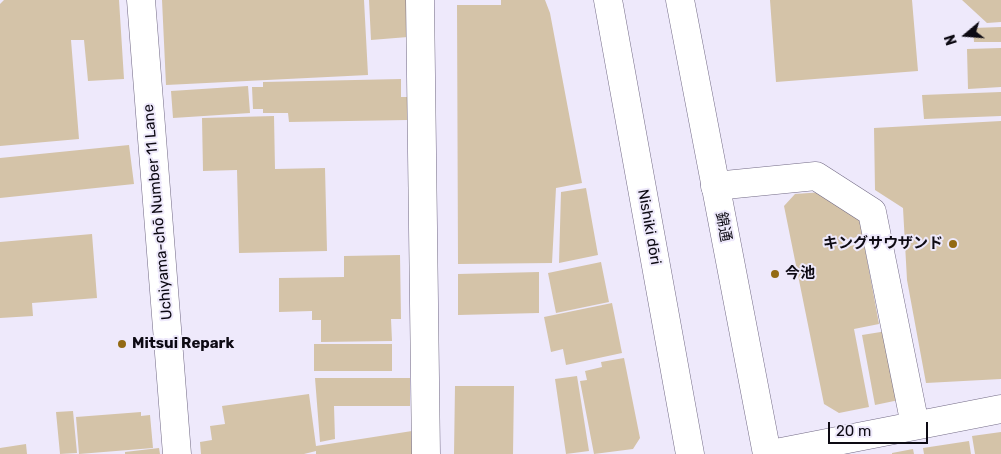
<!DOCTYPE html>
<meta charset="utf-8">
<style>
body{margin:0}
#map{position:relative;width:1001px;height:454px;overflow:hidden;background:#eee9fb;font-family:Rubik,sans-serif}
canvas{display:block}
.north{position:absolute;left:941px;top:10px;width:50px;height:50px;-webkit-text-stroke:4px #eee9fb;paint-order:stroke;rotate:252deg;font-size:14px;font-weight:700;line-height:20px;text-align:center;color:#0d0a13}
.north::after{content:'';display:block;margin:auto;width:18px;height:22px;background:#0d0a13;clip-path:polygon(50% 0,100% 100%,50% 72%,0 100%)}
.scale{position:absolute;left:828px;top:422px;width:100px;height:22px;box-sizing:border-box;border:2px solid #0d0a13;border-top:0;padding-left:6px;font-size:15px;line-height:18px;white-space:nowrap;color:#0d0a13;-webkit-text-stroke:4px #eee9fb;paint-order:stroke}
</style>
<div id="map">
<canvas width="1001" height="454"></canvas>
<div class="north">N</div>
<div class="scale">20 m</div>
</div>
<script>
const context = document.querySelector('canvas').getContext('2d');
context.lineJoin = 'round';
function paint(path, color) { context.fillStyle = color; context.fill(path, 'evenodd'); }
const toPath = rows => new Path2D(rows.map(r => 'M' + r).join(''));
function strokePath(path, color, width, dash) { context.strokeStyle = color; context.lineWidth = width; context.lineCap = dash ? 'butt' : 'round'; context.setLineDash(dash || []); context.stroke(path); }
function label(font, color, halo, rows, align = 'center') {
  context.font = font + ' Rubik,"Noto Sans JP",sans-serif'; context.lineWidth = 4; context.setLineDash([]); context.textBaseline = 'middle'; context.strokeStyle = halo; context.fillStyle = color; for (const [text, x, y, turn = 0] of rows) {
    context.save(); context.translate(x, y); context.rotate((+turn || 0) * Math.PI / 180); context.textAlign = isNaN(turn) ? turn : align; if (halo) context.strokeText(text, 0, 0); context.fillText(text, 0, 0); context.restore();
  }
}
paint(toPath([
 [4,0,119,0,124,79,88,81,84,40,71,40,79,139,0,146,0,4],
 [162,0,364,0,368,75,166,85],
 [369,0,407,0,408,37,371,40],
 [501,0,545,0,550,13,582,183,556,188,552,263,458,264,457,5,501,5],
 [770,0,912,0,918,71,776,82],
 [962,0,1001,0,1001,22,987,23],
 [1001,27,1001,42,974,42,973,28],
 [1001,48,1001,87,968,89,967,49],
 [401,79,401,97,408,97,408,120,289,122,288,113,263,113,263,109,253,109,252,87,263,87,263,82],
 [248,86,250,113,173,118,171,91],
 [1001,92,1001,116,924,119,922,95],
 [274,116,275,169,325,168,327,251,239,253,237,170,203,171,202,118],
 [1001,121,1001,379,926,383,907,280,903,208,875,190,874,128],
 [129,145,134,184,0,198,0,158],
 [586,188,598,255,559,263,561,192],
 [823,192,864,224,867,235,843,240,845,247,864,243,879,324,854,329,869,407,839,413,824,404,784,206,795,194],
 [92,234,97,298,32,303,33,316,0,318,0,242],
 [400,255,401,319,391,319,392,341,321,342,321,320,312,320,312,311,279,312,279,278,344,277,344,256],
 [601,262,609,302,556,313,548,273],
 [539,272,539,313,458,315,458,274],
 [612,303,622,353,566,365,563,349,551,352,544,317],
 [887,331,899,400,875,405,862,335],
 [314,344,392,344,392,371,314,371],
 [624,358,640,438,633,449,594,454,580,381,587,380,585,371,602,367,601,362],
 [577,376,589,451,566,454,555,379],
 [315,378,410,378,410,406,334,406,335,439,320,442],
 [455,386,514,386,513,454,454,454],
 [309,394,316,446,412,431,413,454,316,454,316,451,304,454,201,454,200,442,212,440,210,426,225,424,222,406],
 [73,411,77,453,60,454,56,412],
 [141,412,141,416,150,415,153,448,79,454,76,417],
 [1001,432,1001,454,975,454,972,436],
 [969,441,971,454,924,454,923,448],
 [26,444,27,454,0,454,0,448],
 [159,448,160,454,125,454,125,452],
 [913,449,914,454,892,454,892,453]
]), '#d4c3a8');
const minor = toPath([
 [141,0,177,454],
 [420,0,426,454],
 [715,186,816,176,872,212,915,425],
 [771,454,1001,409]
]);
const tertiary = toPath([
 [608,0,690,454],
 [680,0,767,454]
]);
strokePath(minor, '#726a85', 29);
strokePath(tertiary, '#726a85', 29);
strokePath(minor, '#fff', 28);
strokePath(tertiary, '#fff', 28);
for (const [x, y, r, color] of [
 [953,244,5,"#936a13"],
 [775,274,5,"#936a13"],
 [122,344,5,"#936a13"]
]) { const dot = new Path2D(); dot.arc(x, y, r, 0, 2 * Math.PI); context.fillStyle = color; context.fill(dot); strokePath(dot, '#eee9fb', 2); }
label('15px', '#0d0a13', '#eee9fb', [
 ["Uchiyama-chō Number 11 Lane",158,212,-95],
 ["Nishiki dōri",649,227,80],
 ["錦通",723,227,79]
]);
label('bold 15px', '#0d0a13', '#eee9fb', [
 ["キングサウザンド",943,244,"right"],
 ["今池",785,274],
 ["Mitsui Repark",132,344]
], 'left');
</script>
